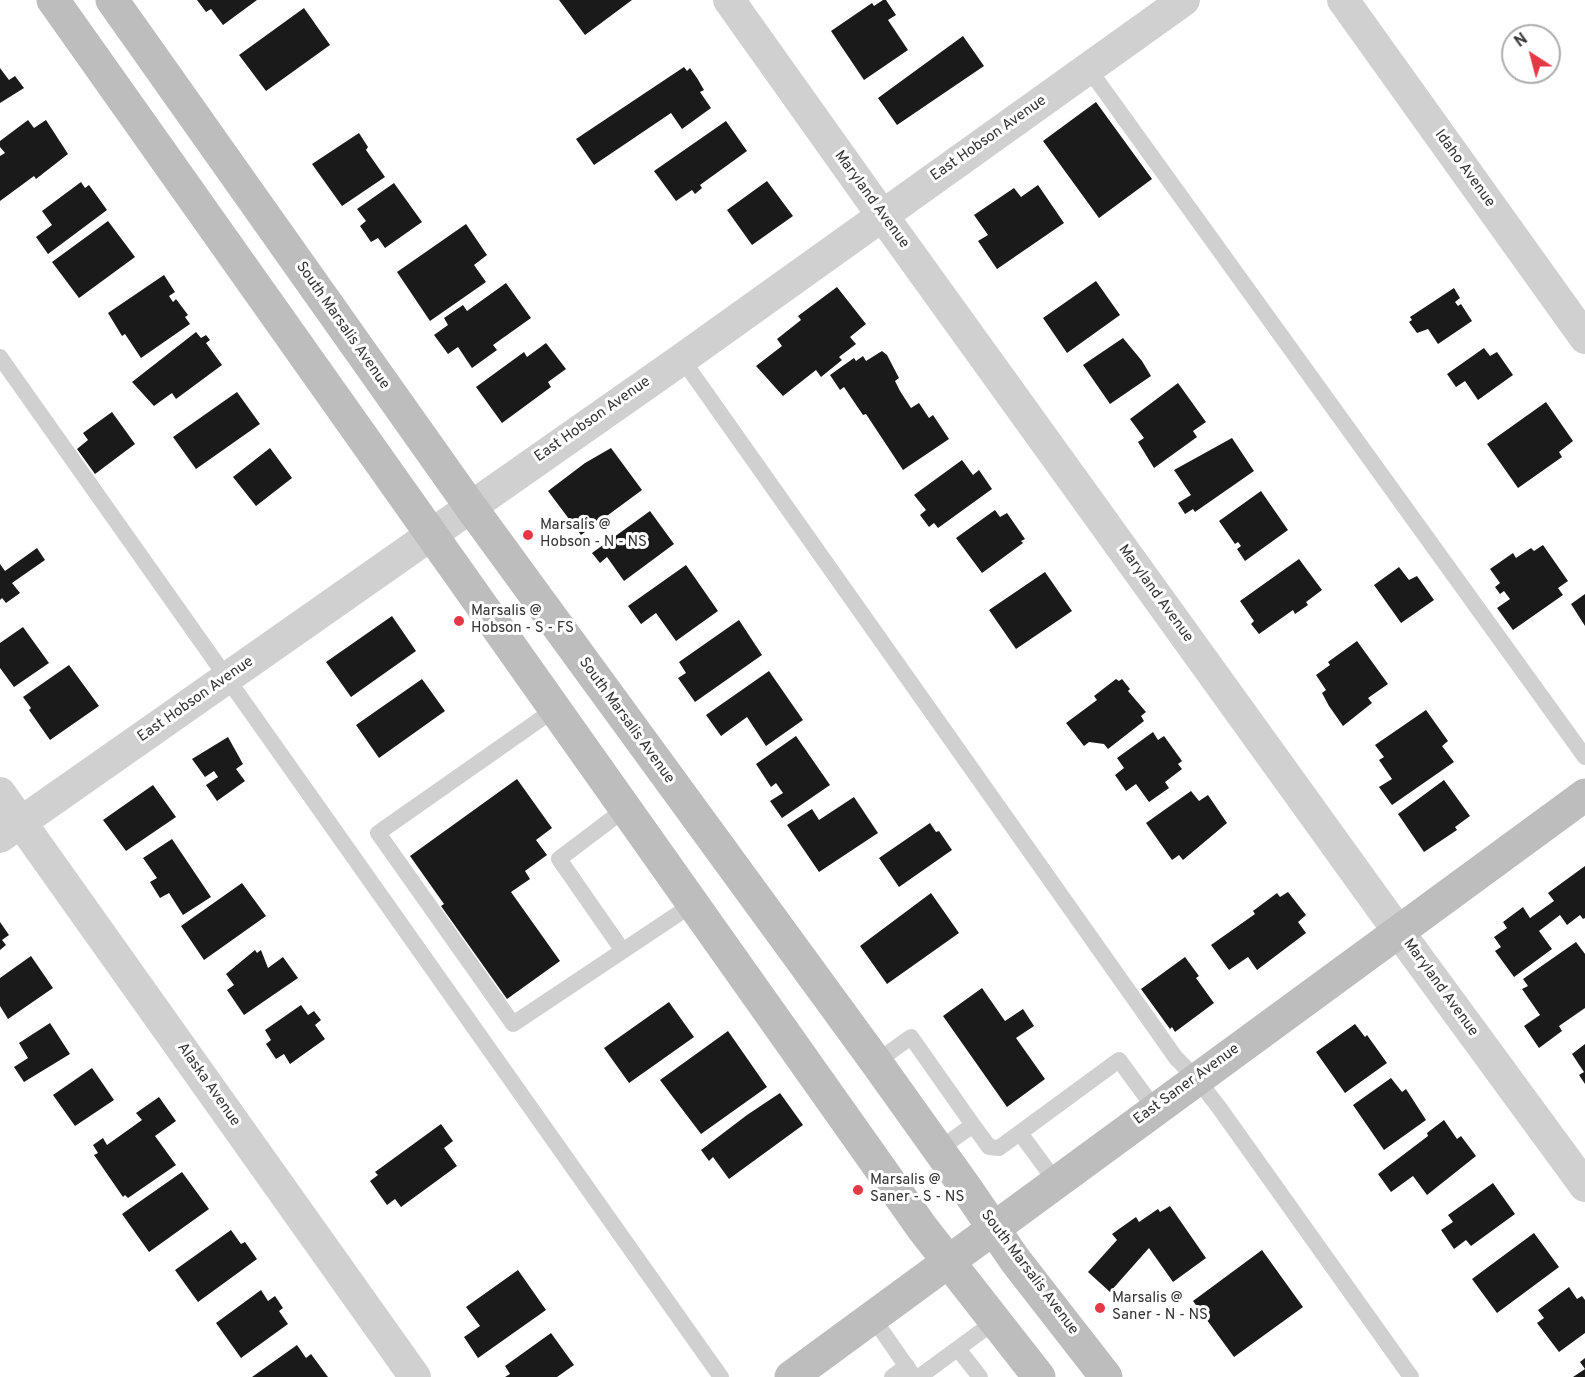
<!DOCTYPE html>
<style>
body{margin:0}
#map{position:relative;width:1585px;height:1377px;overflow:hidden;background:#fff;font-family:Overpass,sans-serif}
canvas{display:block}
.north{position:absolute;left:1501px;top:24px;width:60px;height:60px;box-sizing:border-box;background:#fff;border:2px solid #adadad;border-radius:50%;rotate:324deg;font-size:16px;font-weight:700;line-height:24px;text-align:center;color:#333}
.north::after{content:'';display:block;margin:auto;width:21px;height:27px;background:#e63946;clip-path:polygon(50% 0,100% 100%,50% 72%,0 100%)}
</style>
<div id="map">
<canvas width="1585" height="1377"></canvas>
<div class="north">N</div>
</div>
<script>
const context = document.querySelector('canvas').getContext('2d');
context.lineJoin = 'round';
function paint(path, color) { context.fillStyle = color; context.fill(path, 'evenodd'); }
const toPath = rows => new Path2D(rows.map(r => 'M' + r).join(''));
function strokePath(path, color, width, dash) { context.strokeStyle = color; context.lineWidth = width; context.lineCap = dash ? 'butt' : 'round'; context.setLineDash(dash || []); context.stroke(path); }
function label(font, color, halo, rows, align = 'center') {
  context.font = font + ' Overpass,sans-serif'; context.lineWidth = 6; context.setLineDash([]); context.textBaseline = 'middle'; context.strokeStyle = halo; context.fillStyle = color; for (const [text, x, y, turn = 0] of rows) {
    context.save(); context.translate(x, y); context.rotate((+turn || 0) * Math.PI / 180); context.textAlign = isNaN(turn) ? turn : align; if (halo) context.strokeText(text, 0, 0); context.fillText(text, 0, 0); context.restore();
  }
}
paint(toPath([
 [197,0,257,0,223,25,211,9,206,12],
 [559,0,632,0,585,35],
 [883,0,886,0,896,15,888,20,908,50,864,80,831,31,872,3,874,6],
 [304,8,330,45,266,91,239,55],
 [963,36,984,66,897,125,878,98],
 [684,67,687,71,690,68,697,78,704,90,700,92,711,108,682,129,671,113,594,165,576,139],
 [0,68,9,80,15,76,24,88,0,103],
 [1096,102,1152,179,1099,218,1043,141],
 [28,120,34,128,46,120,68,154,36,179,34,176,0,201,0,156,5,153,0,147,0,141],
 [726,121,747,151,700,185,702,188,695,194,692,190,676,201,654,171],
 [359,133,368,147,366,150,385,177,342,206,312,164],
 [767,181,793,216,752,245,727,210],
 [81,182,85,188,89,185,107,210,48,254,36,237,52,225,42,211],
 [394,183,422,222,385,248,378,238,371,242,360,226,366,221,357,209],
 [1038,185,1064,223,997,269,978,241,988,235,974,215,1014,188,1021,197],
 [108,221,135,257,79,298,52,262],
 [466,224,487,255,474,265,486,282,430,321,397,272],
 [164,275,175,292,169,296,173,302,176,299,188,315,185,317,190,324,141,358,125,334,122,336,108,313],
 [1096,281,1120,315,1067,353,1043,318],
 [506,283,531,318,493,345,497,350,472,368,458,347,448,354,434,335,448,325,444,318,463,305,467,311],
 [837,287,866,324,850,337,856,344,839,357,842,360,821,377,816,370,783,396,756,366,782,346,777,339,801,320,798,316],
 [1454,288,1460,298,1455,302,1458,306,1461,304,1472,321,1438,344,1428,329,1417,333,1409,322,1412,320,1410,317],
 [196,332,201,338,206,335,210,340,206,343,222,365,176,399,172,393,154,406,132,382],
 [1123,338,1142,361,1151,376,1110,404,1083,365],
 [546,343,566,369,548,382,551,387,502,423,476,387,524,352,527,357],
 [1484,348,1490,356,1497,352,1513,375,1478,400,1465,381,1456,387,1447,374],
 [882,351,887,355,899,378,895,381,900,391,911,408,919,403,929,418,933,415,949,439,903,470,866,414,863,415,844,387,840,390,830,375,854,358,856,361,863,356,866,361],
 [1178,383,1206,422,1193,431,1197,437,1154,468,1138,442,1144,438,1130,419],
 [237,392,260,424,196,469,173,437],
 [1546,402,1573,441,1559,452,1562,457,1518,488,1487,444],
 [112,412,135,444,95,474,77,449,88,440,83,433],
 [1232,438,1254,471,1195,512,1193,509,1185,514,1178,503,1191,495,1174,470],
 [270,448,292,478,256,506,233,477],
 [611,448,642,490,581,535,548,491,585,463],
 [962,460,973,475,979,470,992,489,938,528,934,523,929,527,920,515,926,510,914,495],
 [1261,491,1288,530,1245,561,1237,549,1241,546,1238,542,1235,544,1219,521],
 [995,510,1000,517,1007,513,1025,539,1021,541,1023,543,982,573,956,538],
 [650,511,674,544,624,581,607,557,600,563,592,553],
 [1543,545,1568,581,1558,588,1563,595,1513,630,1497,608,1510,599,1504,591,1500,594,1495,587,1500,583,1490,569,1513,553,1516,558,1531,548,1534,551],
 [37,548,45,560,12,583,20,593,6,603,2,598,0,600,0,564,5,571],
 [1299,559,1322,590,1306,602,1308,605,1295,614,1293,610,1259,634,1251,624,1254,621,1240,601],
 [686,565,718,611,676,641,656,613,641,624,628,606],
 [1399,567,1409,580,1417,576,1434,600,1401,623,1374,585],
 [1045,572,1072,611,1016,649,989,610],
 [1585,594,1585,626,1571,604],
 [392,616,416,651,351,697,326,662],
 [739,620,762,655,695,702,678,678,686,673,679,662],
 [23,627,49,663,14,687,0,668,0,643],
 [1357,641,1388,684,1368,698,1372,703,1343,726,1329,706,1322,693,1326,690,1316,675,1330,665,1328,662],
 [69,665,99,706,50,740,29,710,31,708,23,697],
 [769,671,803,720,766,746,747,717,721,736,706,715],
 [422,679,445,711,379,758,356,725],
 [1116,679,1119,681,1122,679,1130,689,1128,691,1146,712,1141,716,1144,721,1108,749,1104,744,1089,742,1084,746,1066,723,1097,700,1094,696],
 [1426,710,1448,741,1442,746,1454,762,1392,805,1379,787,1392,779,1379,760,1384,757,1375,745],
 [1153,732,1158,740,1164,736,1182,761,1178,764,1182,769,1165,782,1169,788,1149,802,1136,784,1126,791,1115,775,1124,768,1117,758],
 [796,736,830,785,782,818,770,801,783,793,776,783,771,787,756,764],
 [228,737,243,764,236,769,245,781,217,801,206,785,218,777,214,771,205,777,192,759],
 [517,779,552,828,536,840,547,855,525,871,530,879,511,892,560,961,507,999,441,906,444,904,410,856],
 [1444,780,1470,816,1455,827,1457,830,1424,852,1398,814],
 [153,785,176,817,126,851,103,820],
 [1191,791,1199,801,1208,795,1227,823,1183,860,1179,855,1172,860,1146,823],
 [854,797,878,833,819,872,787,825,812,809,819,820],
 [930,823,936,832,939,831,952,850,899,887,879,858],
 [172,839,211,897,183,915,169,893,160,898,150,882,157,878,143,858],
 [1585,866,1585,918,1583,919,1580,915,1567,925,1560,915,1539,931,1552,949,1514,977,1495,951,1501,947,1494,937,1507,928,1503,922,1523,907,1530,918,1554,901,1548,893],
 [242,883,266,916,204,960,181,926],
 [1288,892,1306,915,1298,922,1306,933,1257,970,1248,957,1229,970,1211,945,1255,914,1253,911,1277,893,1280,897],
 [931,893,959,933,887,984,860,946],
 [0,922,9,935,2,940,6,945,0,950],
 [1576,942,1585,954,1585,1008,1559,1026,1562,1031,1539,1048,1524,1026,1540,1015,1522,989,1528,986,1523,979],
 [255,950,257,953,261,950,268,968,283,957,298,978,244,1015,227,990,234,985,226,974],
 [31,956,53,988,8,1019,0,1006,0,978],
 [1185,957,1199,976,1196,978,1214,1003,1175,1032,1172,1027,1170,1029,1141,989],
 [982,988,1005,1021,1023,1009,1034,1026,1016,1038,1045,1079,1007,1107,943,1016],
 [669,1002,694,1037,629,1083,604,1048],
 [301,1005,308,1015,314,1011,321,1020,315,1025,325,1039,290,1064,284,1054,276,1059,266,1044,271,1040,265,1030],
 [50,1023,70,1054,24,1082,14,1067,28,1058,19,1043],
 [1355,1024,1365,1037,1367,1035,1387,1063,1345,1093,1316,1052],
 [728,1031,767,1087,701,1134,660,1080],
 [1585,1044,1585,1084,1579,1075,1584,1072,1572,1054],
 [92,1068,114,1100,75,1126,53,1095],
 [1391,1078,1402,1092,1406,1089,1426,1120,1384,1150,1353,1105],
 [780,1093,803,1125,729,1179,713,1157,709,1161,701,1150,747,1115],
 [159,1097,176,1121,155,1136,176,1165,128,1198,125,1195,123,1197,94,1155,98,1153,93,1145,103,1138,107,1145,142,1120,136,1113],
 [1444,1120,1457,1139,1461,1136,1476,1156,1427,1195,1413,1176,1391,1192,1378,1174,1428,1136,1427,1133],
 [441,1124,453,1141,444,1148,457,1166,401,1207,395,1199,387,1205,370,1181,378,1175,375,1172],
 [182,1172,209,1209,149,1252,122,1214],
 [1493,1183,1515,1214,1471,1246,1466,1240,1454,1249,1441,1230,1453,1222,1448,1215],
 [1170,1206,1206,1258,1173,1282,1149,1248,1110,1292,1088,1272,1117,1240,1112,1234,1136,1217,1139,1222,1158,1209,1160,1212],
 [231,1230,241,1244,245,1242,257,1259,198,1302,175,1270],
 [1534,1233,1559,1267,1497,1313,1472,1279],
 [1262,1250,1303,1307,1234,1357,1193,1301],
 [518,1270,546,1310,478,1358,464,1337,480,1326,466,1307],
 [1569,1287,1577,1299,1582,1296,1585,1300,1585,1333,1559,1352,1537,1323,1544,1318,1538,1310],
 [261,1290,268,1301,275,1296,283,1308,279,1311,288,1324,241,1358,216,1323],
 [551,1333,574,1365,557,1377,505,1377,510,1374,505,1366],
 [297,1345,306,1358,311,1354,328,1377,252,1377],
 [1585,1358,1585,1377,1573,1377,1585,1369,1580,1362]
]), '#1a1a1a');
strokePath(toPath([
 [1088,68,1585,757],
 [0,357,721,1377],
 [682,359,1176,1058,1196,1078,1218,1106,1411,1377],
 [555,709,378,833,513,1024,693,904],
 [623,951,559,859,625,809],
 [876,1062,911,1037,973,1125,938,1150],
 [973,1125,989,1147,999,1148,1119,1060,1155,1109],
 [1020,1133,1056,1182],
 [873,1318,914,1377],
 [958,1349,980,1377],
 [892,1377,907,1366],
 [919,1377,994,1322]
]), '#d0d0d0', 16);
strokePath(toPath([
 [729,0,882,215,1398,931,1585,1186],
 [1343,0,1585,338],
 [0,793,415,1377],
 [0,837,682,359,1184,0]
]), '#d0d0d0', 32);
strokePath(toPath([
 [53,0,923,1229,1039,1377],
 [112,0,470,506,876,1062,966,1188,1015,1260,1106,1377],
 [791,1377,1585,795]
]), '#bdbdbd', 33);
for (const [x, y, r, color] of [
 [528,535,6,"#e63946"],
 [459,621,6,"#e63946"],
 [858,1190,6,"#e63946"],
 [1100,1308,6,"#e63946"]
]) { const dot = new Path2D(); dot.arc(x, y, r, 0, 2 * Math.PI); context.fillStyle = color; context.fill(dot); strokePath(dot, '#fff', 2); }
label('15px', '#333', '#fff', [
 ["East Hobson Avenue",989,139,-35],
 ["Idaho Avenue",1464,169,54],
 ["Maryland Avenue",871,200,54],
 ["South Marsalis Avenue",342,326,55],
 ["East Hobson Avenue",593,420,-35],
 ["Maryland Avenue",1155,594,54],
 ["East Hobson Avenue",196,700,-35],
 ["South Marsalis Avenue",626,721,54],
 ["Maryland Avenue",1440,988,54],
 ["Alaska Avenue",208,1085,55],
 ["East Saner Avenue",1187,1085,-36],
 ["South Marsalis Avenue",1029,1273,53]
]);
label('15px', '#333', '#fff', [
 ["Marsalis @",540,526],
 ["Hobson - N - NS",540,543],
 ["Marsalis @",471,612],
 ["Hobson - S - FS",471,629],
 ["Marsalis @",870,1181],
 ["Saner - S - NS",870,1198],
 ["Marsalis @",1112,1299],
 ["Saner - N - NS",1112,1316]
], 'left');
</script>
